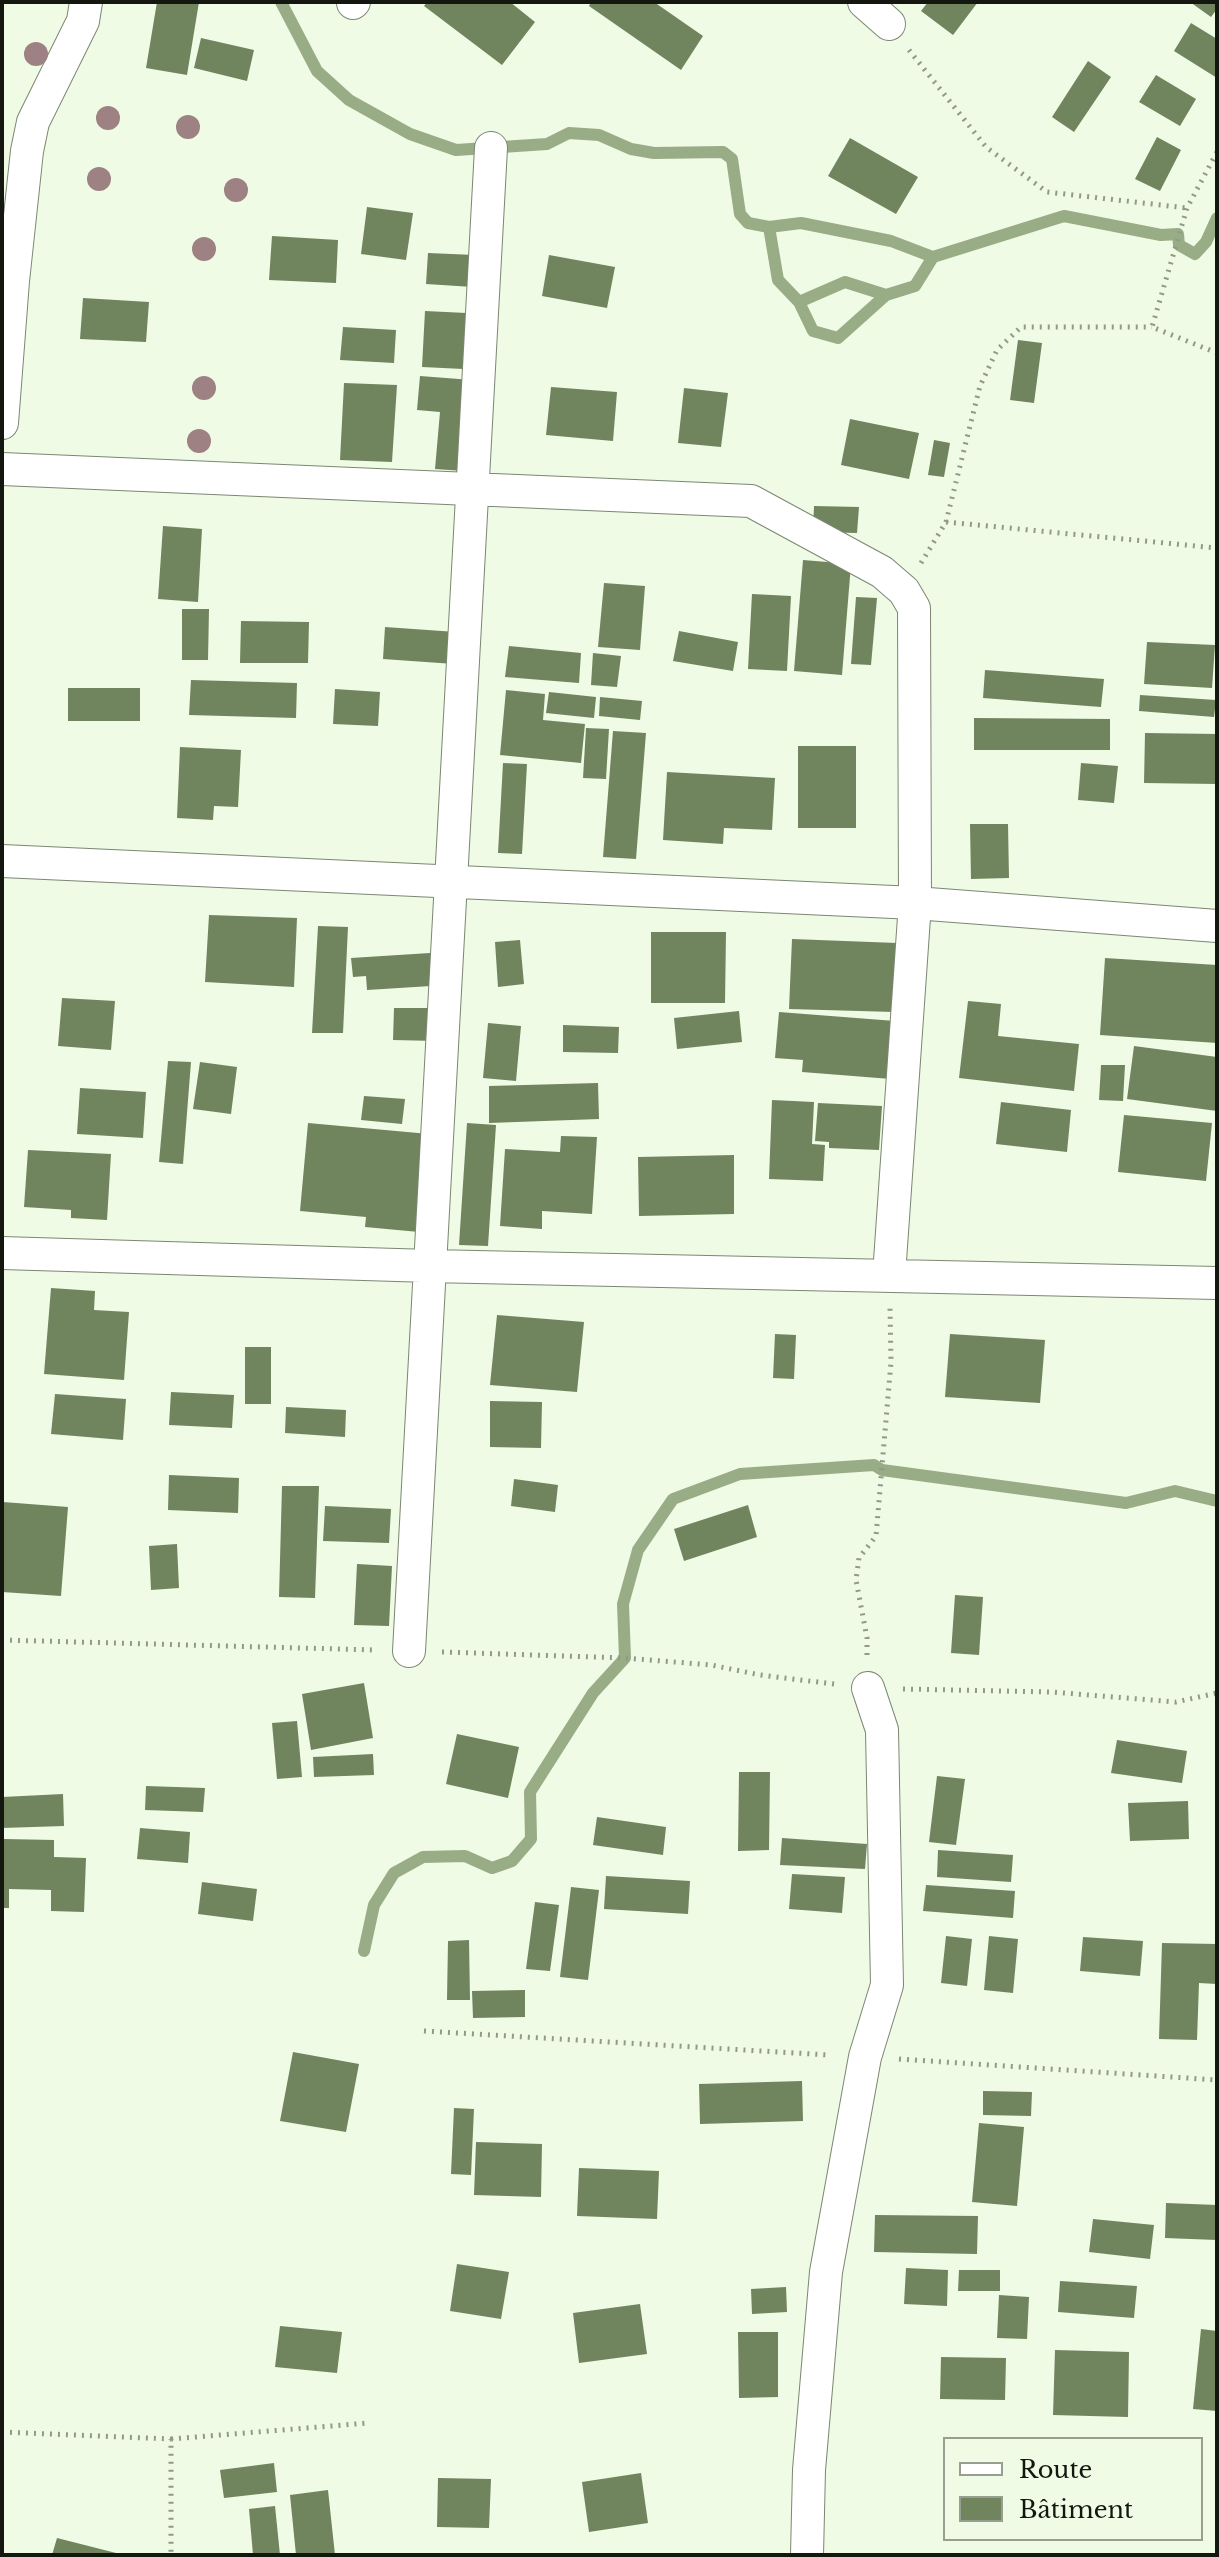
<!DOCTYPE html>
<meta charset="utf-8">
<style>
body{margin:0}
#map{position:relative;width:1219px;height:2557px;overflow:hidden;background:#effbe5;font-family:"Libre Baskerville",serif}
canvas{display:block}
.frame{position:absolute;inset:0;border:4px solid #131710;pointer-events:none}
.legend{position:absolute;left:943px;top:2437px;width:260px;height:104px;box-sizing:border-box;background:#effbe5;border:2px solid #97a090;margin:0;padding:10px 14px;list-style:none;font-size:24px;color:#131710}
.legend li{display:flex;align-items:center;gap:16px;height:40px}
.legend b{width:40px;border:2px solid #97a090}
</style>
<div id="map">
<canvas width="1219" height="2557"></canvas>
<div class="frame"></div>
<ul class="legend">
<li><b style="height:10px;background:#fff"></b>Route</li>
<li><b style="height:22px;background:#70845e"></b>Bâtiment</li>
</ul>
</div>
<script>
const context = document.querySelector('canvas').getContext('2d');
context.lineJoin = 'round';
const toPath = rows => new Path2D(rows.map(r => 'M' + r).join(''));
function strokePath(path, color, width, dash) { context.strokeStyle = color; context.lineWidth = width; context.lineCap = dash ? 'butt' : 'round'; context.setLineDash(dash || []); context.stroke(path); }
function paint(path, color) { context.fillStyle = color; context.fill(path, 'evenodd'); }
strokePath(toPath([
 [281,2,317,71,349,100,410,134,456,150,547,144,569,133,599,135,631,149,654,153,723,152,732,159,740,214,748,223,769,227,801,223,891,241,933,257,1064,216,1161,235,1178,234,1179,245,1195,254,1206,242,1217,218],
 [769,227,778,280,799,302,845,282,886,295,915,286,933,257],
 [799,302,813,331,838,338,886,295],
 [364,1951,374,1905,394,1873,423,1857,465,1856,492,1868,512,1861,531,1839,530,1792,593,1693,625,1658,623,1604,638,1550,673,1499,740,1474,874,1465,882,1470,1126,1503,1175,1491,1217,1501]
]), '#98ad85', 12);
paint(toPath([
 [157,2,199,2,187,75,146,68],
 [427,2,510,2,535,22,502,65,424,6],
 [591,2,654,2,703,36,681,70,589,6],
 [928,2,978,2,953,35,921,11],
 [1190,2,1217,2,1217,9,1211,17],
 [1191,23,1217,39,1217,78,1174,51],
 [201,38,254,50,247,81,194,68],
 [1088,61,1111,77,1074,132,1052,117],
 [1156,75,1196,99,1180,126,1139,102],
 [1157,137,1181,150,1160,191,1135,179],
 [850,138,918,177,896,214,828,176],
 [367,207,413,213,406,260,361,254],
 [272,236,338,240,336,283,269,280],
 [428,253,475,255,473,287,426,284],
 [549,255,615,267,607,308,542,296],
 [83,298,149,302,146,342,80,339],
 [425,311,487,314,484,370,422,367],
 [343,327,396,330,394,363,340,360],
 [1018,340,1042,343,1034,403,1010,400],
 [420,376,485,381,478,472,435,469,440,412,417,410],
 [344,383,397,385,392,462,340,460],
 [551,387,617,392,613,441,546,435],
 [684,388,728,393,721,447,678,443],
 [850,419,919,433,909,479,841,465],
 [934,440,950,443,944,477,928,475],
 [814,506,859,507,857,533,813,532],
 [163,526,202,529,198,602,158,599],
 [803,560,851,564,842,675,794,671],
 [604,583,645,586,640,650,598,647],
 [752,594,791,596,787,671,748,669],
 [856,597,877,598,871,665,851,664],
 [182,609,209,609,208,660,182,660],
 [241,621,309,622,308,663,240,663],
 [385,627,456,632,454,664,383,659],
 [679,631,738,642,733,671,673,661],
 [1147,642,1215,645,1212,688,1144,684],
 [509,646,581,653,579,683,505,677],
 [593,653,621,656,617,687,591,685],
 [985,670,1104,679,1101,707,983,698],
 [191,680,297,683,296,718,189,715],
 [68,688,140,688,140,721,68,721],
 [335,689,380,692,378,726,333,724],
 [506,690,545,694,543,720,585,724,581,763,500,755],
 [549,692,596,697,594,718,546,713],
 [1140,695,1216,700,1214,717,1139,711],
 [600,697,642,701,640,720,599,716],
 [974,718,1110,719,1110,750,974,750],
 [586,728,609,729,606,779,583,778],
 [613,731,646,733,636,859,603,857],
 [1145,733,1217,734,1217,784,1144,783],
 [798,746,856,746,856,828,798,828],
 [180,747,241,750,238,807,214,806,213,820,177,818],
 [503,763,527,764,522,854,498,853],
 [1081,763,1118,766,1114,803,1078,800],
 [667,772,775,778,772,830,724,828,723,844,663,840],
 [970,824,1008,824,1009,878,971,879],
 [209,915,297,918,294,987,205,982],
 [318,926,348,927,343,1033,312,1033],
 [651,932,726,932,725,1003,651,1003],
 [792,939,897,943,894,1012,789,1009],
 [520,940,524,984,498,987,495,942],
 [430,953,431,986,367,990,366,976,353,977,351,958],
 [1105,958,1217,965,1217,1043,1100,1035],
 [62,998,115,1001,111,1050,58,1046],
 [968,1001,1001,1004,998,1036,1079,1044,1074,1091,959,1078],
 [394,1008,438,1008,437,1041,393,1040],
 [739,1011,742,1042,677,1049,674,1018],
 [779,1012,895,1021,891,1079,802,1072,803,1060,775,1058],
 [488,1023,521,1026,516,1081,483,1078],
 [563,1025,619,1027,618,1053,563,1052],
 [1134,1046,1217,1057,1217,1111,1127,1099],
 [168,1061,191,1062,183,1164,159,1162],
 [200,1062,237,1067,231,1114,193,1109],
 [1101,1065,1125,1065,1123,1101,1099,1100],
 [598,1083,599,1119,489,1123,489,1086],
 [80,1088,146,1092,143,1138,77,1134],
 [364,1096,405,1099,402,1124,361,1120],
 [772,1100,814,1102,812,1144,825,1145,823,1181,769,1179],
 [1001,1102,1071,1110,1067,1152,996,1144],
 [818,1103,882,1106,879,1150,829,1148,829,1142,815,1141],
 [1124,1115,1212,1123,1206,1181,1118,1172],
 [308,1123,429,1134,419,1232,365,1227,366,1217,300,1211],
 [467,1123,496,1125,488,1246,459,1245],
 [561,1136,597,1137,592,1214,542,1211,542,1229,500,1226,505,1149,560,1152],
 [28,1150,111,1154,107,1220,71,1218,71,1210,24,1207],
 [734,1155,734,1214,639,1216,638,1157],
 [51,1288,95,1291,94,1310,129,1312,124,1380,44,1374],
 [497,1315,584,1322,577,1392,490,1385],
 [775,1334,796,1335,794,1379,773,1378],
 [950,1334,1045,1340,1040,1403,945,1397],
 [245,1347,271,1347,271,1404,245,1404],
 [171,1392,234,1395,232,1428,169,1425],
 [55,1394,126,1399,123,1440,51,1434],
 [490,1401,542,1402,541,1448,490,1447],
 [286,1407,346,1410,345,1437,285,1433],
 [169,1475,239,1478,238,1513,168,1510],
 [514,1479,558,1485,555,1512,511,1506],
 [282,1486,319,1486,315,1598,279,1597],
 [3,1502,68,1507,61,1596,2,1592],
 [748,1505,757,1537,684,1561,674,1529],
 [325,1506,391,1509,389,1543,323,1541],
 [177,1544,179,1588,151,1590,149,1546],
 [357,1564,392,1566,389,1626,354,1625],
 [955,1595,983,1597,979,1655,951,1653],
 [364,1683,373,1738,311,1750,302,1694],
 [297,1721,302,1777,277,1779,272,1723],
 [457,1734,519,1747,508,1798,446,1784],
 [1117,1740,1187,1751,1182,1783,1111,1773],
 [373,1754,374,1775,314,1777,313,1757],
 [739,1772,770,1772,769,1850,738,1851],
 [937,1776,965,1779,956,1845,929,1842],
 [146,1786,205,1788,203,1812,145,1810],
 [63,1794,64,1826,2,1828,2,1797],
 [1188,1801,1189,1839,1130,1841,1128,1803],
 [597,1817,666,1827,663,1855,593,1845],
 [140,1828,190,1832,188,1863,137,1859],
 [782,1838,867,1844,865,1869,780,1865],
 [4,1839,54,1840,54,1857,86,1858,84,1912,51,1911,51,1890,9,1889,9,1908,2,1908],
 [938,1850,1013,1855,1011,1882,937,1877],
 [792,1874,845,1877,842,1913,789,1909],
 [606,1876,690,1881,688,1914,604,1909],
 [202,1882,257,1889,253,1921,198,1914],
 [926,1885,1015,1891,1013,1918,923,1911],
 [571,1887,599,1890,588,1980,560,1977],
 [535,1902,559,1905,550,1971,526,1969],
 [946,1936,972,1939,967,1986,941,1983],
 [989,1936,1018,1939,1013,1993,984,1990],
 [1083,1937,1143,1941,1140,1976,1080,1971],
 [469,1940,470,2000,447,2000,448,1941],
 [1162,1943,1217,1944,1217,1984,1199,1983,1197,2040,1159,2039],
 [525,1990,525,2017,473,2018,472,1991],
 [293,2052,359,2064,346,2132,280,2121],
 [802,2081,803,2121,700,2124,699,2084],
 [983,2091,1032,2092,1031,2116,983,2115],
 [454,2108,474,2109,471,2175,451,2174],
 [979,2123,1024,2127,1017,2206,972,2202],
 [476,2142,542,2144,541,2197,474,2195],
 [579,2168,659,2171,657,2219,577,2216],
 [1166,2203,1217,2205,1217,2240,1165,2238],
 [875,2215,978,2216,977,2254,874,2252],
 [1093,2219,1154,2225,1150,2259,1089,2252],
 [457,2264,509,2272,501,2319,450,2311],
 [906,2268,948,2270,947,2306,904,2304],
 [959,2270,1000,2270,1000,2291,958,2291],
 [1060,2281,1137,2286,1134,2318,1058,2312],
 [786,2287,787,2312,752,2314,751,2289],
 [999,2295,1029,2297,1027,2339,997,2338],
 [640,2304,647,2354,579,2363,573,2313],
 [280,2326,342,2332,337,2373,275,2367],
 [1201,2329,1217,2331,1217,2411,1193,2409],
 [738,2332,778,2332,778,2397,739,2398],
 [1055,2350,1129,2352,1128,2417,1053,2415],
 [941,2357,1006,2358,1005,2400,940,2399],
 [274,2463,277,2492,224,2498,220,2470],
 [641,2473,648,2523,589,2532,582,2482],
 [438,2478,491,2479,489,2528,437,2527],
 [328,2490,335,2555,296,2555,290,2495],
 [275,2506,280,2555,253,2555,249,2509],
 [57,2538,120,2554,120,2555,52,2555]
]), '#70845e');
const street = toPath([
 [864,2,889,24],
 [353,3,354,2],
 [2,423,13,281,27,151,33,122,83,21,86,2],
 [2,469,751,501,882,572,904,591,914,608,915,903,889,1275],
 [2,861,915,903,1217,926],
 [2,1253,430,1266,1217,1283],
 [409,1651,491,148],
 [807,2555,809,2470,826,2272,865,2057,887,1985,882,1730,868,1688]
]);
strokePath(street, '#7c8773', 34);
strokePath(toPath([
 [909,50,986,147,1047,192,1187,208],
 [1217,152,1187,208,1152,327,1217,353],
 [946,522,1217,548],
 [921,563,946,522,980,386,997,350,1021,327,1152,327],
 [2,1640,376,1650],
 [442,1652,625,1658,711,1665,760,1675,834,1684],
 [867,1655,867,1638,856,1580,859,1558,876,1536,891,1362,890,1308],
 [903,1689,1051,1692,1176,1702,1217,1693],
 [424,2031,829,2055],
 [899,2059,1217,2080],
 [2,2432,171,2439,171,2555],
 [171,2439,368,2423]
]), '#91998a', 5, [2, 6]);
strokePath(street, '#fff', 32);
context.fillStyle = '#9d8183';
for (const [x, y] of [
 [36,54],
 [108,118],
 [188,127],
 [99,179],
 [236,190],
 [204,249],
 [204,388],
 [199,441]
]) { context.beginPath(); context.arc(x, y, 12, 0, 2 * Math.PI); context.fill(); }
</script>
